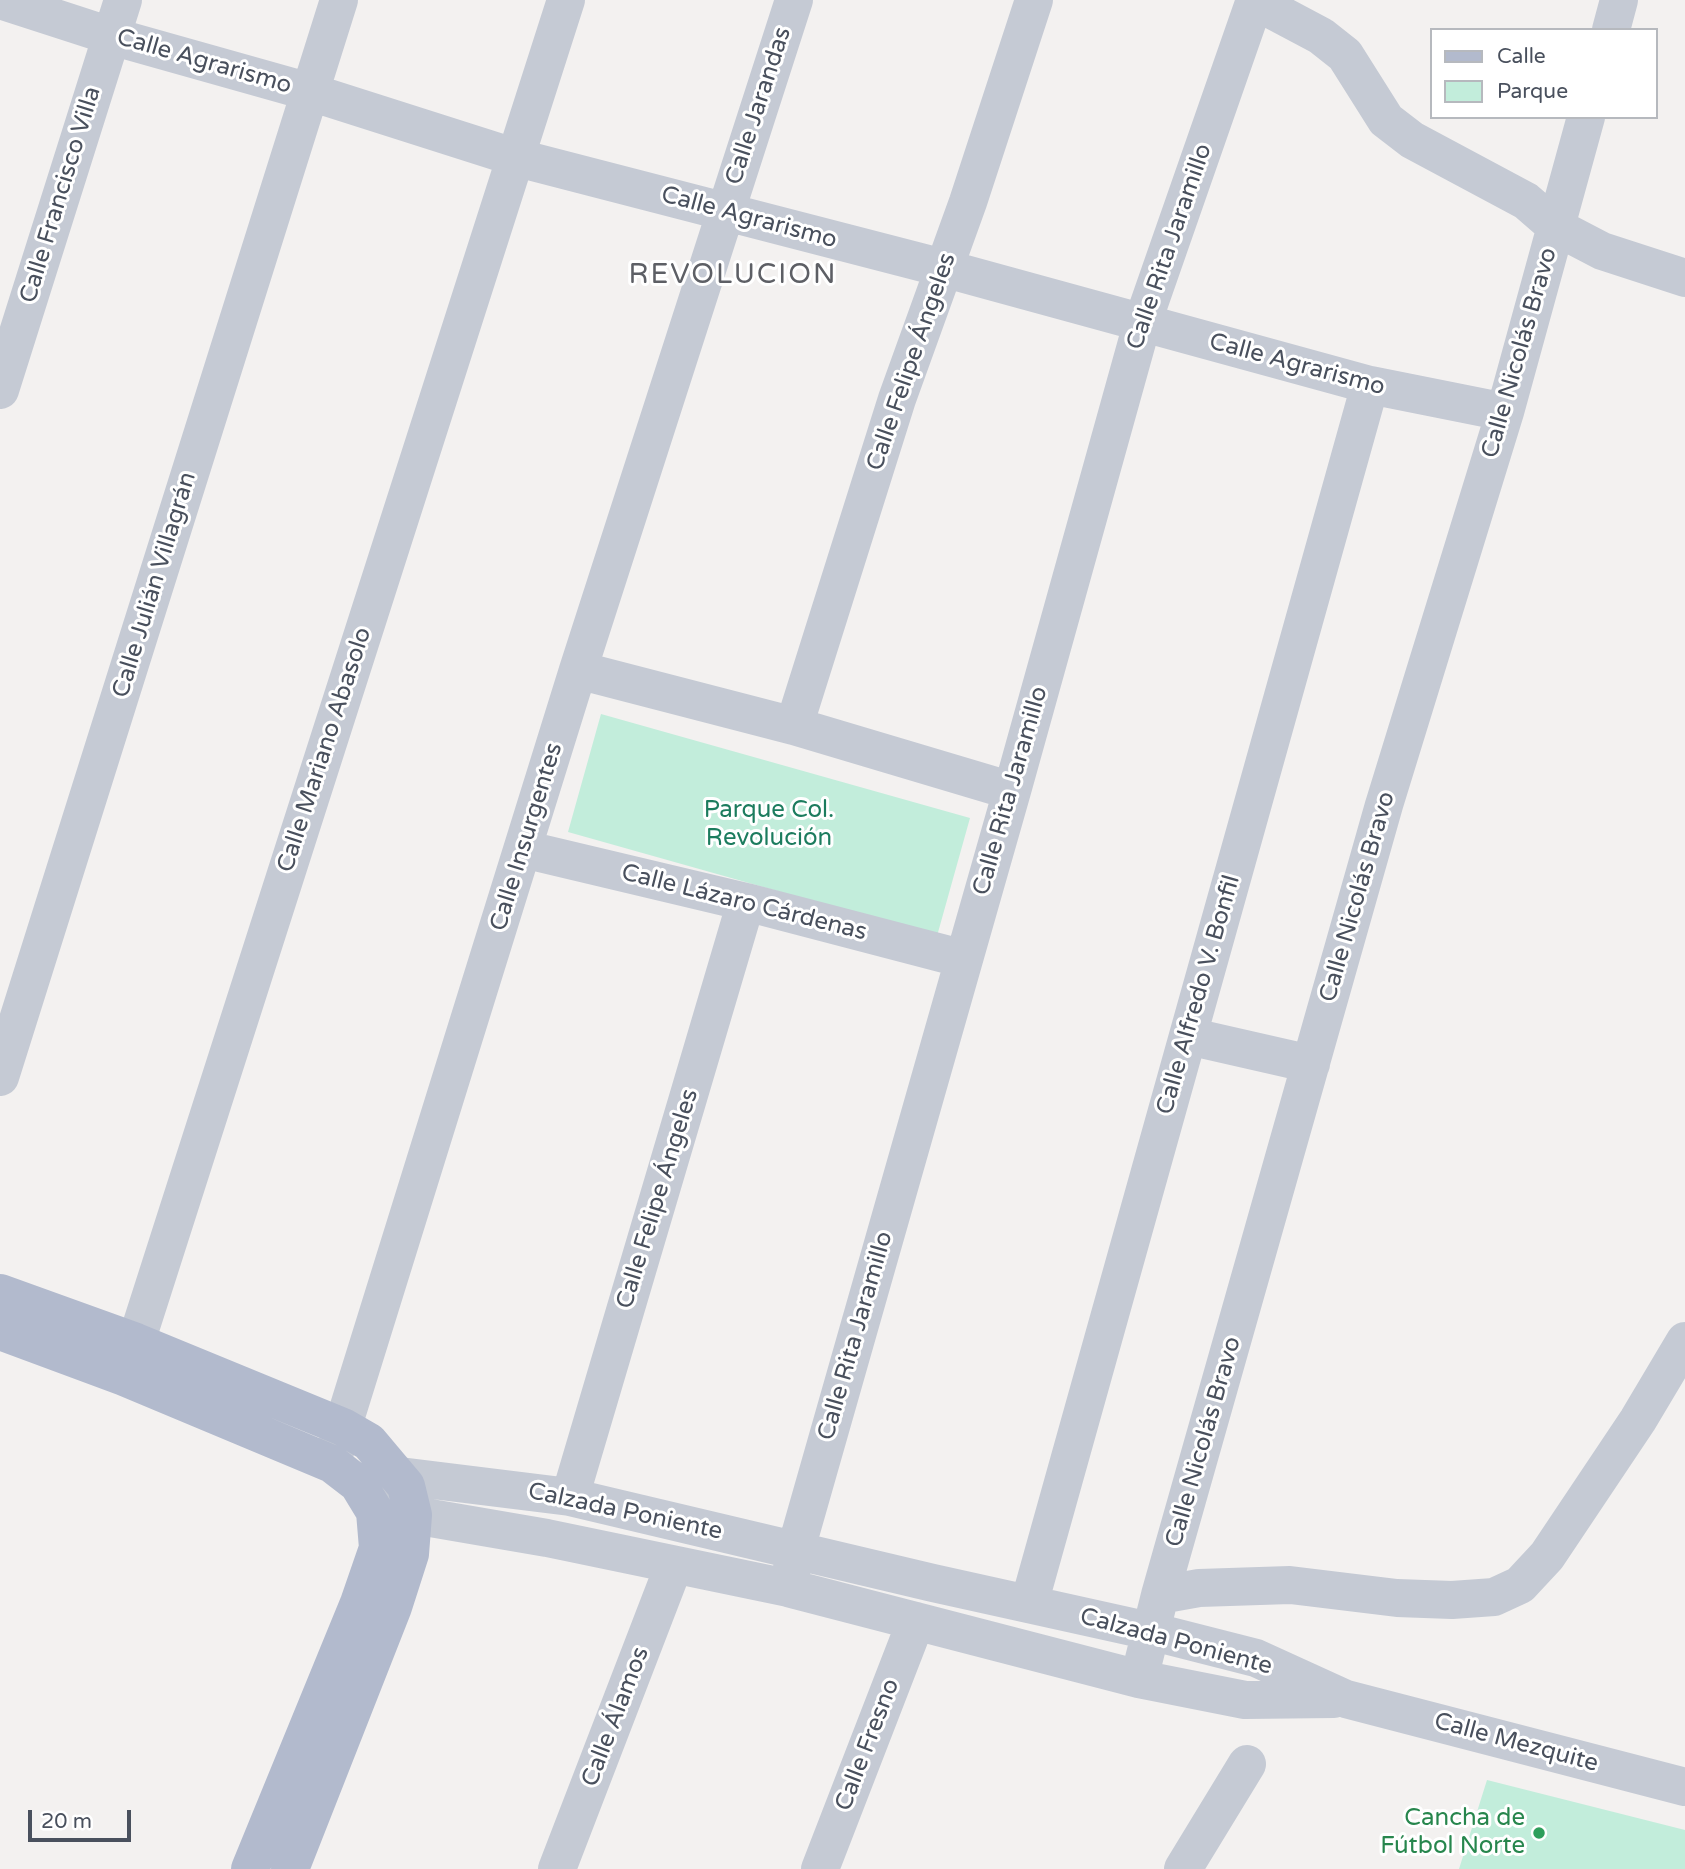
<!DOCTYPE html>
<meta charset="utf-8">
<style>
body{margin:0}
#map{position:relative;width:1685px;height:1869px;overflow:hidden;background:#f3f1f0;font-family:"Varela Round",sans-serif}
canvas{display:block}
.legend{position:absolute;left:1430px;top:28px;width:228px;height:91px;box-sizing:border-box;background:#fff;border:2px solid #b6b9be;margin:0;padding:9px 12px;list-style:none;font-size:21px;color:#49505d}
.legend li{display:flex;align-items:center;gap:14px;height:35px}
.legend b{width:35px;border:2px solid #b6b9be}
.scale{position:absolute;left:28px;top:1810px;width:103px;height:32px;box-sizing:border-box;border:4px solid #49505d;border-top:0;padding-left:9px;font-size:21px;line-height:24px;white-space:nowrap;color:#49505d;-webkit-text-stroke:5px #fff;paint-order:stroke}
</style>
<div id="map">
<canvas width="1685" height="1869"></canvas>
<ul class="legend">
<li><b style="height:9px;background:#b2bacd"></b>Calle</li>
<li><b style="height:19px;background:#c2eddb"></b>Parque</li>
</ul>
<div class="scale">20 m</div>
</div>
<script>
const context = document.querySelector('canvas').getContext('2d');
context.lineJoin = 'round';
function paint(path, color) { context.fillStyle = color; context.fill(path, 'evenodd'); }
const toPath = rows => new Path2D(rows.map(r => 'M' + r).join(''));
function strokePath(path, color, width, dash) { context.strokeStyle = color; context.lineWidth = width; context.lineCap = dash ? 'butt' : 'round'; context.setLineDash(dash || []); context.stroke(path); }
function label(font, color, halo, rows, align = 'center') {
  context.font = font + ' "Varela Round",sans-serif'; context.lineWidth = 6; context.setLineDash([]); context.textBaseline = 'middle'; context.strokeStyle = halo; context.fillStyle = color; for (const [text, x, y, turn = 0] of rows) {
    context.save(); context.translate(x, y); context.rotate((+turn || 0) * Math.PI / 180); context.textAlign = isNaN(turn) ? turn : align; if (halo) context.strokeText(text, 0, 0); context.fillText(text, 0, 0); context.restore();
  }
}
paint(toPath([
 [601,714,970,818,937,936,568,832],
 [1487,1780,1685,1830,1685,1869,1459,1869]
]), '#c2eddb');
strokePath(toPath([
 [0,0,111,36,310,92,514,157,943,268,1370,385,1505,412],
 [1255,1,1321,36,1345,55,1386,120,1412,140,1526,201,1556,227,1602,251,1685,278],
 [1611,30,1619,0],
 [0,390,123,0],
 [578,670,794,726,1012,791],
 [794,726,897,399,968,202,1034,0],
 [523,849,746,902,964,959],
 [1188,1036,1311,1064],
 [0,1077,339,0],
 [136,1342,566,0],
 [333,1458,578,670,794,0],
 [380,1495,400,1476,570,1497,933,1583,1150,1631,1256,1658,1346,1699,1685,1787],
 [570,1497,746,902],
 [379,1513,413,1515,547,1538,788,1588,1139,1679,1245,1700,1334,1699],
 [788,1588,796,1549,1012,791,1142,324,1255,0],
 [1160,1595,1199,1588,1290,1585,1397,1598,1452,1600,1494,1597,1520,1585,1547,1556,1638,1420,1685,1341],
 [1029,1604,1370,385],
 [1139,1679,1160,1595,1384,805,1505,412,1586,117],
 [557,1869,674,1565],
 [820,1869,916,1621],
 [1183,1869,1247,1764]
]), '#c5cad4', 38);
strokePath(toPath([
 [0,1293,136,1342,343,1427,369,1442,406,1486,413,1515,410,1554,393,1607,290,1869],
 [0,1331,124,1377,332,1464,358,1484,375,1512,378,1548,359,1603,250,1869]
]), '#b2bacd', 38);
for (const [x, y, r, color] of [
 [1539,1833,7,"#2e9e5b"]
]) { const dot = new Path2D(); dot.arc(x, y, r, 0, 2 * Math.PI); context.fillStyle = color; context.fill(dot); strokePath(dot, '#fff', 2.5); }
label('24px', '#49505d', '#fff', [
 ["Calle Agrarismo",204,62,16],
 ["Calle Jarandas",759,106,-72],
 ["Calle Francisco Villa",61,195,-73],
 ["Calle Agrarismo",749,218,15],
 ["Calle Rita Jaramillo",1170,247,-71],
 ["Calle Nicolás Bravo",1520,353,-74],
 ["Calle Felipe Ángeles",912,362,-71],
 ["Calle Agrarismo",1297,365,15],
 ["Calle Julián Villagrán",155,585,-73],
 ["Calle Mariano Abasolo",325,750,-72],
 ["Calle Rita Jaramillo",1011,791,-74],
 ["Calle Insurgentes",527,837,-73],
 ["Calle Nicolás Bravo",1358,897,-74],
 ["Calle Lázaro Cárdenas",744,903,14],
 ["Calle Alfredo V. Bonfil",1199,995,-74],
 ["Calle Felipe Ángeles",658,1199,-73],
 ["Calle Rita Jaramillo",856,1336,-74],
 ["Calle Nicolás Bravo",1204,1442,-74],
 ["Calzada Poniente",625,1512,12],
 ["Calzada Poniente",1176,1642,15],
 ["Calle Álamos",616,1717,-69],
 ["Calle Mezquite",1516,1743,15],
 ["Calle Fresno",868,1745,-69]
]);
label('24px', '#1c7c5e', '#fff', [
 ["Parque Col.",769,811],
 ["Revolución",769,839]
]);
label('24px', '#27864d', '#fff', [
 ["Cancha de",1525,1819],
 ["Fútbol Norte",1525,1847]
], 'right');
context.letterSpacing = '2px';
label('28px', '#5d5f65', '#fff', [
 ["REVOLUCION",733,276]
]);
context.letterSpacing = '0px';
</script>
